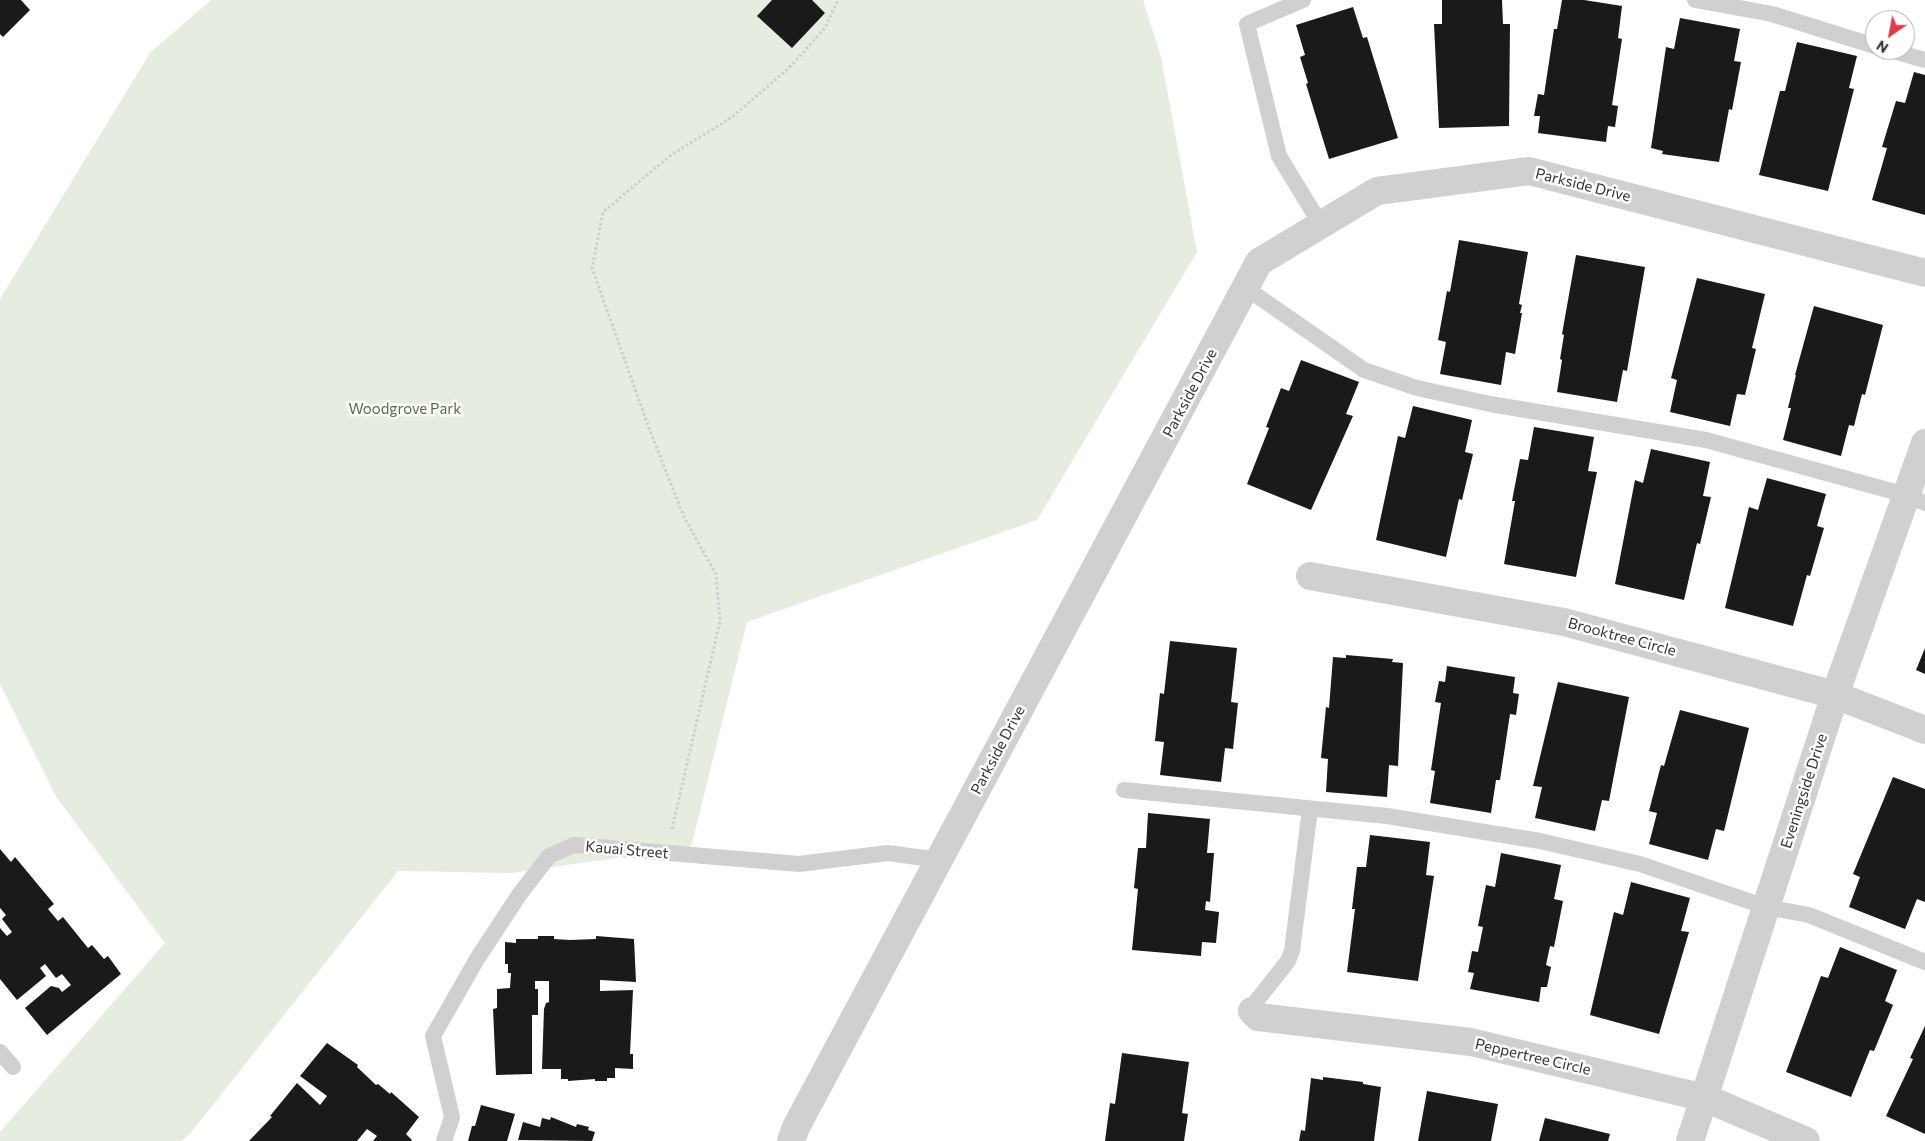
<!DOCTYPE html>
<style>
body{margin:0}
#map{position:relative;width:1925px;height:1141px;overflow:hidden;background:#fff;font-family:Commissioner,sans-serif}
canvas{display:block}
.north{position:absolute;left:1865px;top:10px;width:50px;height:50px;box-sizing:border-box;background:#fff;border:1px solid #adadad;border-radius:50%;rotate:213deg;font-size:14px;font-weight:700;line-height:20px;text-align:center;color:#333}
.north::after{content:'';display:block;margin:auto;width:18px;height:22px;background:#e63946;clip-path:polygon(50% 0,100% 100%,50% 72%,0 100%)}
</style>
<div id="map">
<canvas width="1925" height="1141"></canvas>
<div class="north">N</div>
</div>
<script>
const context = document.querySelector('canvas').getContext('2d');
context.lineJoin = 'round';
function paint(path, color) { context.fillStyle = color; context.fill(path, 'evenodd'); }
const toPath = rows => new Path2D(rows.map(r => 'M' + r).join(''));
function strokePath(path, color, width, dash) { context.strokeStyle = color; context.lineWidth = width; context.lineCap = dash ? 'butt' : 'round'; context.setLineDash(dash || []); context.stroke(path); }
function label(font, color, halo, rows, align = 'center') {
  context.font = font + ' Commissioner,sans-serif'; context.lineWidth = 5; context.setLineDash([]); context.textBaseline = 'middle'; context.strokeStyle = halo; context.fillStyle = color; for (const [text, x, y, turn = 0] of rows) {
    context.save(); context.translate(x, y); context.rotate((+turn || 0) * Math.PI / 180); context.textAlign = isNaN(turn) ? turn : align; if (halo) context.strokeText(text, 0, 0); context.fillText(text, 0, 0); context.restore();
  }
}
paint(toPath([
 [211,0,1143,0,1161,57,1197,252,1037,520,747,622,691,847,512,873,398,871,189,1135,181,1141,0,1141,0,1132,165,943,55,795,0,684,0,299,150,53]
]), '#e6ecdf');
paint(toPath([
 [0,0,21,0,30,10,3,37,0,34],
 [772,0,812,0,825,13,792,48,757,16],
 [1442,0,1502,0,1503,24,1510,24,1509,126,1439,128,1434,24,1442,24],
 [1562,0,1584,0,1622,6,1618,38,1622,39,1612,105,1618,106,1615,127,1608,126,1606,142,1538,133,1540,116,1534,116,1538,94,1544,95,1554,29,1557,29],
 [1353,7,1363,38,1367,37,1398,138,1329,159,1306,84,1308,83,1300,57,1305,55,1296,25],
 [1680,18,1740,29,1734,61,1741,62,1732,110,1729,109,1719,162,1662,154,1663,151,1651,148,1666,47,1674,49],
 [1797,42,1857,56,1849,88,1854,89,1828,191,1759,175,1780,91,1785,91],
 [1914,72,1925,75,1925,215,1872,200,1887,148,1882,147,1896,101,1905,103],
 [1459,240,1528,252,1519,304,1522,305,1520,313,1522,313,1515,354,1506,352,1501,385,1440,374,1446,342,1438,340,1447,291,1450,292],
 [1576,255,1645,267,1627,371,1623,370,1617,402,1557,392,1562,360,1560,359,1564,335,1562,334],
 [1697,278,1765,294,1752,348,1756,349,1745,395,1737,394,1730,426,1670,412,1677,380,1671,378],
 [1814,306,1883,325,1865,395,1862,394,1854,426,1849,425,1841,456,1783,440,1791,408,1788,408,1796,375,1795,375],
 [1301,360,1359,382,1346,414,1353,416,1311,510,1247,484,1269,428,1266,427,1281,388,1289,391],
 [1413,406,1472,420,1465,452,1473,454,1462,500,1459,499,1446,557,1376,540,1398,436,1405,438],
 [1534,427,1594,437,1588,471,1597,472,1576,577,1504,564,1515,501,1512,501,1520,459,1528,460],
 [1651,449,1710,462,1703,496,1711,497,1700,544,1697,543,1684,600,1615,584,1635,480,1643,483],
 [1767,478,1826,494,1817,526,1824,528,1810,576,1807,575,1793,626,1725,608,1749,507,1758,510],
 [1170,641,1237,648,1231,702,1238,703,1233,749,1225,748,1221,782,1160,775,1164,742,1155,741,1160,693,1164,694],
 [1925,648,1925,674,1916,670],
 [1346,655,1393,659,1392,662,1403,663,1398,766,1389,765,1387,797,1326,792,1328,759,1321,758,1326,707,1329,708,1333,657,1346,658],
 [1447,666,1515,677,1513,693,1519,694,1516,715,1510,714,1500,780,1496,780,1491,813,1430,803,1435,771,1431,770,1441,703,1435,702,1439,681,1445,682],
 [1558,682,1629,697,1609,801,1602,800,1595,831,1535,818,1542,787,1533,786],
 [1680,710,1749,728,1724,831,1716,829,1708,860,1649,844,1657,813,1649,811,1661,765,1664,766],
 [1893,777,1925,789,1925,902,1917,899,1905,929,1849,907,1860,877,1853,874],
 [1148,813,1210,819,1207,853,1214,853,1210,902,1206,901,1205,910,1219,912,1216,943,1202,942,1201,956,1132,950,1138,889,1134,888,1138,848,1146,848],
 [1370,835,1430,842,1426,875,1434,876,1418,981,1347,972,1355,909,1352,909,1357,867,1366,867],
 [0,849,11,862,15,857,54,904,48,909,58,921,63,917,88,948,92,945,104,959,108,956,121,974,47,1035,25,1008,51,986,59,988,62,992,71,985,62,974,56,978,45,964,40,968,46,976,17,1000,0,979,0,928,7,936,12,932,2,919,6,915,0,908],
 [1501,853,1561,865,1554,899,1563,901,1554,947,1550,946,1546,965,1551,967,1547,987,1541,987,1539,1002,1470,989,1474,973,1468,972,1472,951,1478,952,1483,927,1478,926,1486,885,1495,887],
 [1631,882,1690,898,1681,931,1689,932,1659,1034,1590,1015,1614,912,1623,915],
 [538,936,554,936,554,939,570,940,596,939,596,936,634,939,636,982,600,980,600,991,633,990,630,1054,633,1054,633,1069,615,1068,615,1078,607,1078,607,1081,595,1081,595,1079,568,1081,568,1079,561,1079,561,1069,542,1069,544,1009,546,1003,549,1002,549,981,535,981,535,989,538,989,538,1015,532,1015,532,1074,496,1075,493,1009,497,1008,497,989,510,988,511,973,508,973,508,964,505,964,505,942,516,943,516,939,538,939],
 [1840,947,1897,970,1885,1001,1893,1005,1874,1051,1870,1050,1851,1097,1786,1072,1821,976,1828,978],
 [1925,1026,1925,1134,1886,1116,1913,1059,1910,1058],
 [327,1043,358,1065,357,1067,376,1085,378,1084,390,1094,391,1092,419,1117,406,1134,412,1140,411,1141,373,1141,377,1136,367,1129,357,1141,249,1141,272,1117,270,1116,297,1083,320,1105,327,1096,300,1076],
 [1122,1053,1189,1062,1182,1113,1188,1114,1184,1141,1105,1141,1110,1103,1115,1104],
 [1323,1077,1363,1082,1363,1084,1381,1087,1374,1141,1299,1141,1301,1130,1305,1131,1311,1078,1323,1080],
 [1427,1091,1498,1104,1491,1141,1418,1141],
 [481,1105,515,1114,507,1141,468,1141,472,1126,475,1126],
 [551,1117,576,1127,577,1124,589,1127,588,1130,595,1132,592,1141,518,1140,523,1122,540,1127,542,1118,550,1120],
 [1545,1118,1610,1134,1608,1141,1539,1141]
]), '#1a1a1a');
strokePath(toPath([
 [672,829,720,621,716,574,684,517,650,431,592,268,603,212,671,155,732,117,788,69,825,28,838,0]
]), '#cdcdcd', 3, [2.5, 2.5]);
strokePath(toPath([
 [1303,0,1247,24,1279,156,1321,225],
 [1695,0,1772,14,1875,46],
 [1890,50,1925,60],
 [1246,288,1364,370,1417,388,1490,404,1706,440,1906,495,1925,503],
 [1124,790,1387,816,1540,841,1640,864,1766,907,1809,915,1925,962],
 [1252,1011,1254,1004,1288,961,1292,951,1310,809],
 [0,1052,13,1067],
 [444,1141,452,1117,433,1036,477,959,519,895,549,856,574,845,799,864,888,853,939,860]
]), '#d0d0d0', 16);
strokePath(toPath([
 [1310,576,1564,622,1835,695,1925,730],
 [1252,1011,1258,1017,1471,1042,1705,1098,1806,1141],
 [791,1141,796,1127,1259,262,1377,191,1529,171,1925,273],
 [1690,1141,1835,695,1925,443]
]), '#d0d0d0', 28);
label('15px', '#333', '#fff', [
 ["Parkside Drive",1583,185,14],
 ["Parkside Drive",1190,393,-62],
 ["Brooktree Circle",1622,637,15],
 ["Parkside Drive",998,750,-62],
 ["Eveningside Drive",1804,791,-72],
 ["Kauai Street",627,850,5],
 ["Peppertree Circle",1533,1057,13]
]);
label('15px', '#56703f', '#fff', [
 ["Woodgrove Park",405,409]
]);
</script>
